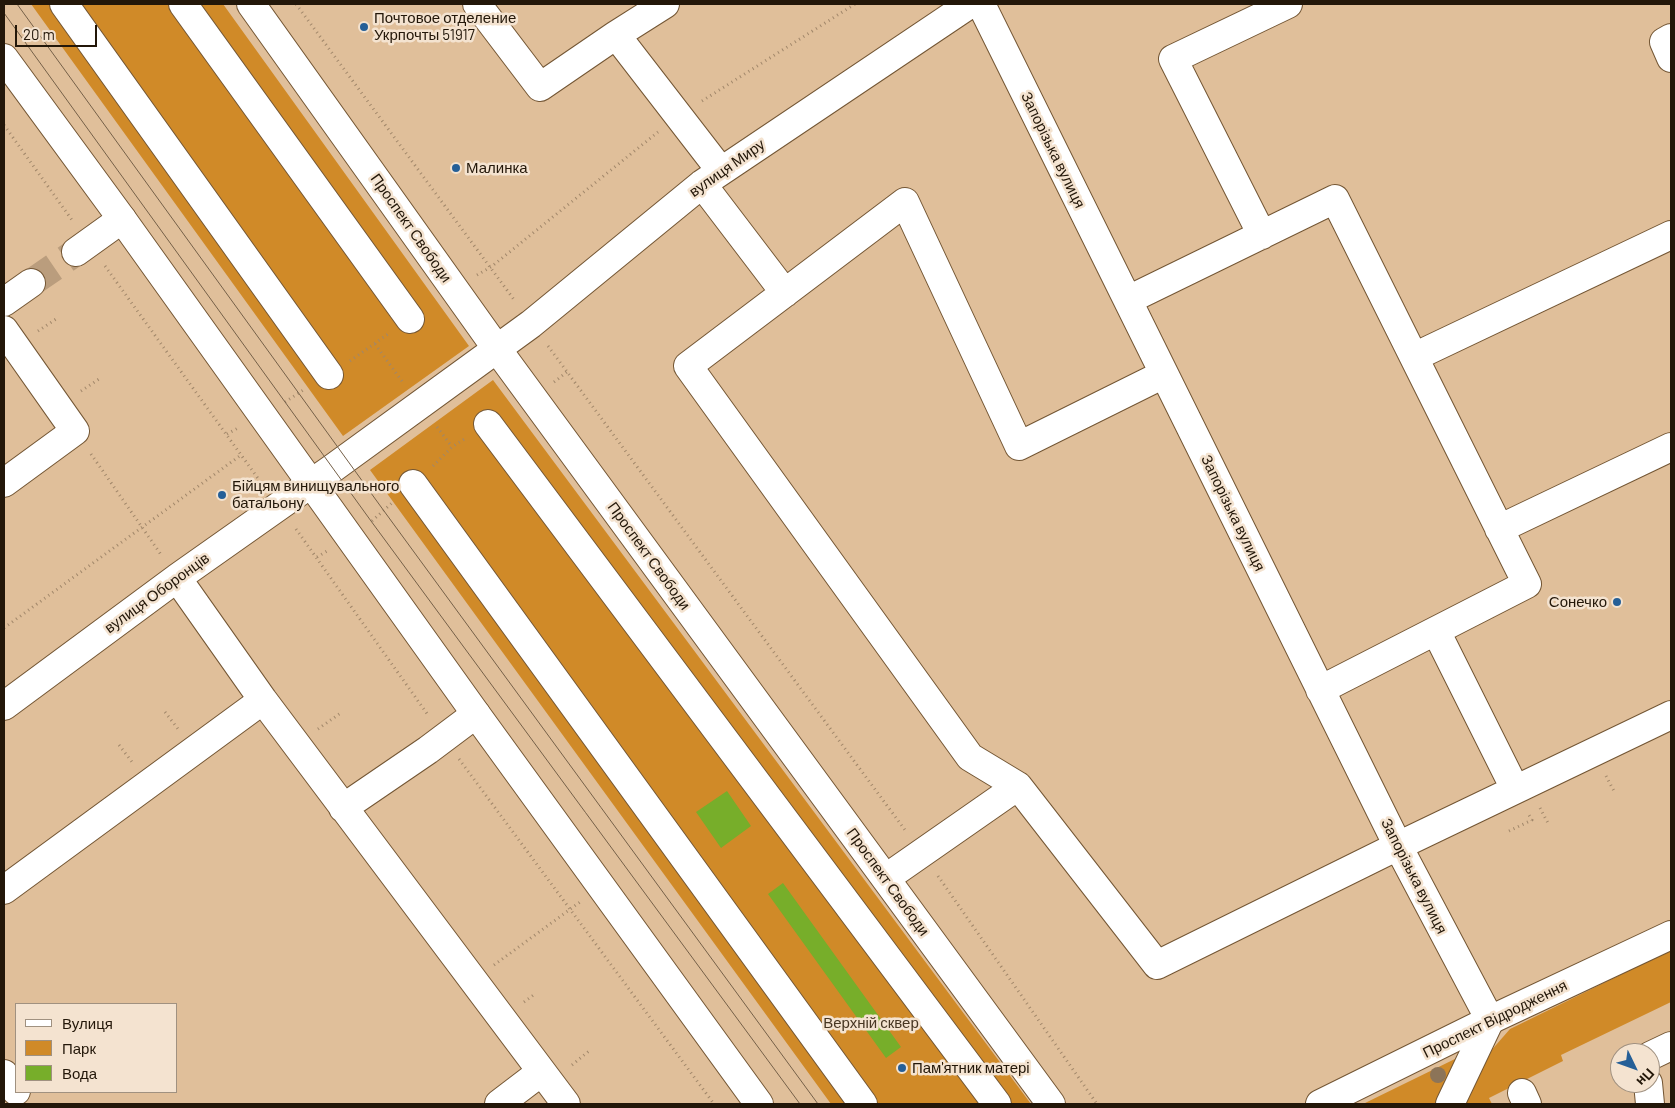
<!DOCTYPE html>
<meta charset="utf-8">
<style>
body{margin:0}
#map{position:relative;width:1675px;height:1108px;overflow:hidden;background:#e0bf9a;font-family:Barlow,sans-serif}
canvas{display:block}
.frame{position:absolute;inset:0;border:5px solid #231709;pointer-events:none}
.legend{position:absolute;left:15px;top:1003px;width:162px;height:90px;box-sizing:border-box;background:#f4e3d0;border:1px solid #a09180;margin:0;padding:6px 9px;list-style:none;font-size:15px;color:#231709}
.legend li{display:flex;align-items:center;gap:10px;height:25px}
.legend b{width:25px;border:1px solid #a09180}
.north{position:absolute;left:1610px;top:1043px;width:50px;height:50px;box-sizing:border-box;background:#f4e3d0;border:1px solid #a09180;border-radius:50%;rotate:132deg;font-size:14px;font-weight:700;line-height:20px;text-align:center;color:#231709}
.north::after{content:'';display:block;margin:auto;width:18px;height:22px;background:#255f97;clip-path:polygon(50% 0,100% 100%,50% 72%,0 100%)}
.scale{position:absolute;left:15px;top:25px;width:82px;height:22px;box-sizing:border-box;border:2px solid #231709;border-top:0;padding-left:6px;font-size:15px;line-height:18px;white-space:nowrap;color:#231709;-webkit-text-stroke:4px #f4e3d0;paint-order:stroke}
</style>
<div id="map">
<canvas width="1675" height="1108"></canvas>
<div class="frame"></div>
<ul class="legend">
<li><b style="height:6px;background:#fff"></b>Вулиця</li>
<li><b style="height:14px;background:#d08a28"></b>Парк</li>
<li><b style="height:14px;background:#77ae2a"></b>Вода</li>
</ul>
<div class="north">Пн</div>
<div class="scale">20 m</div>
</div>
<script>
const context = document.querySelector('canvas').getContext('2d');
context.lineJoin = 'round';
function paint(path, color) { context.fillStyle = color; context.fill(path, 'evenodd'); }
const toPath = rows => new Path2D(rows.map(r => 'M' + r).join(''));
function strokePath(path, color, width, dash) { context.strokeStyle = color; context.lineWidth = width; context.lineCap = dash ? 'butt' : 'round'; context.setLineDash(dash || []); context.stroke(path); }
function label(font, color, halo, rows, align = 'center') {
  context.font = font + ' Barlow,sans-serif'; context.lineWidth = 5; context.setLineDash([]); context.textBaseline = 'middle'; context.strokeStyle = halo; context.fillStyle = color; for (const [text, x, y, turn = 0] of rows) {
    context.save(); context.translate(x, y); context.rotate((+turn || 0) * Math.PI / 180); context.textAlign = isNaN(turn) ? turn : align; if (halo) context.strokeText(text, 0, 0); context.fillText(text, 0, 0); context.restore();
  }
}
paint(toPath([
 [31,4,223,4,469,346,343,436],
 [493,380,1031,1104,831,1104,370,470],
 [1671,950,1671,1002,1561,1055,1563,1061,1489,1098,1492,1104,1463,1104,1489,1053,1510,1029],
 [1459,1057,1438,1104,1363,1104]
]), '#d08a28');
paint(toPath([
 [727,791,751,826,721,848,696,812],
 [783,883,901,1047,886,1058,768,894]
]), '#77ae2a');
strokePath(toPath([
 [31,283,76,252]
]), '#ba9d7d', 28, [28, 14]);
const minor = toPath([
 [64,4,329,375],
 [183,4,410,319],
 [477,4,540,87,616,35],
 [665,4,616,35,721,171],
 [981,4,1398,846,1490,1020,1450,1104],
 [1671,38,1664,42,1671,58],
 [702,184,785,293],
 [1262,235,1173,59,1288,4],
 [76,252,122,219],
 [1128,300,1335,199,1527,584,1320,690],
 [4,302,31,283],
 [4,330,75,431,4,483],
 [1414,357,1671,235],
 [1164,374,1019,446,905,202,688,366,970,757,1018,786,1157,965,1398,846,1671,715],
 [488,424,997,1104],
 [413,484,863,1104],
 [1499,529,1671,447],
 [177,578,263,700,566,1104],
 [1436,631,1515,789],
 [4,706,177,578,333,468,531,324,702,184,970,4],
 [343,808,428,750,476,714],
 [886,878,1018,786],
 [4,890,263,700],
 [1650,1056,1671,1046],
 [4,1074,16,1091],
 [1648,1083,1650,1104],
 [1522,1093,1527,1104],
 [499,1104,541,1072]
]);
const major = toPath([
 [251,4,497,349,1051,1104],
 [4,58,122,219,476,714,759,1104],
 [1320,1104,1490,1020,1671,935]
]);
strokePath(minor, '#735634', 30);
strokePath(major, '#735634', 30);
strokePath(toPath([
 [296,4,515,301],
 [702,101,855,4],
 [4,125,72,220],
 [105,266,262,484],
 [477,275,491,267,658,132],
 [38,331,56,319],
 [375,344,404,384],
 [548,346,905,830],
 [350,361,388,334],
 [554,382,567,372],
 [81,391,99,379],
 [285,402,305,389],
 [437,427,452,447],
 [227,434,238,428],
 [91,454,162,556],
 [433,466,452,447,466,438],
 [372,521,393,502],
 [296,529,428,715],
 [317,557,327,551],
 [4,628,241,455],
 [165,712,178,729],
 [318,729,342,712],
 [119,745,132,762],
 [459,759,714,1104],
 [1606,776,1615,793],
 [1540,808,1549,825],
 [1509,831,1532,820,1529,815],
 [938,876,1097,1104],
 [494,965,580,902],
 [524,1002,535,994],
 [572,1065,589,1051]
]), '#a1876a', 3, [1, 4]);
strokePath(minor, '#fff', 28);
strokePath(major, '#fff', 28);
strokePath(toPath([
 [17,4,384,511,818,1104],
 [4,13,371,521,800,1104]
]), '#756048', 1);
context.fillStyle = '#8c7458';
for (const [x, y] of [
 [1438,1075]
]) { context.beginPath(); context.arc(x, y, 8, 0, 2 * Math.PI); context.fill(); }
for (const [x, y, r, color] of [
 [364,27,5,"#255f97"],
 [456,168,5,"#255f97"],
 [222,495,5,"#255f97"],
 [1617,602,5,"#255f97"],
 [902,1068,5,"#255f97"]
]) { const dot = new Path2D(); dot.arc(x, y, r, 0, 2 * Math.PI); context.fillStyle = color; context.fill(dot); strokePath(dot, '#f4e3d0', 2); }
label('15px', '#231709', '#f4e3d0', [
 ["Почтовое отделение",374,18],
 ["Укрпочты 51917",374,35],
 ["Малинка",466,168],
 ["Бійцям винищувального",232,486],
 ["батальону",232,503],
 ["Сонечко",1607,602,"right"],
 ["Пам'ятник матері",912,1068]
], 'left');
label('15px', '#231709', '#f4e3d0', [
 ["Запорізька вулиця",1053,150,64],
 ["вулиця Миру",727,168,-35],
 ["Проспект Свободи",411,228,55],
 ["Запорізька вулиця",1233,513,64],
 ["Проспект Свободи",649,556,54],
 ["вулиця Оборонців",157,593,-36],
 ["Запорізька вулиця",1414,876,63],
 ["Проспект Свободи",888,882,54],
 ["Проспект Відродження",1495,1019,-26]
]);
label('15px', '#473622', '#f4e3d0', [
 ["Верхній сквер",871,1023]
]);
</script>
